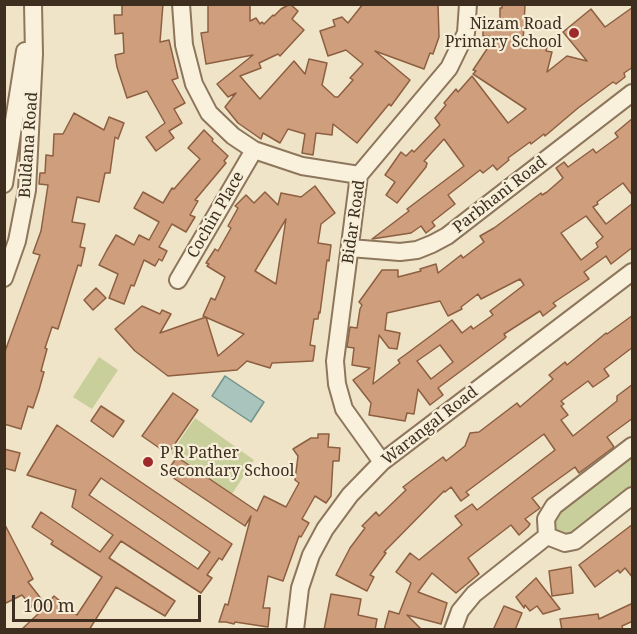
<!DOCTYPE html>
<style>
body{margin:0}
#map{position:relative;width:637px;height:634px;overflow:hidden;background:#f0e4c8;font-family:"Noto Serif",serif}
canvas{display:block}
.frame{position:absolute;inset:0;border:6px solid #3d2e20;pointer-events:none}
.scale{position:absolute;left:12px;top:595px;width:189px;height:27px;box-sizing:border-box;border:3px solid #3d2e20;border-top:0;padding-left:8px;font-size:18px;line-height:21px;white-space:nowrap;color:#3d2e20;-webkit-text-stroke:4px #f7eed8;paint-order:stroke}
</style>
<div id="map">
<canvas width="637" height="634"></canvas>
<div class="frame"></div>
<div class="scale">100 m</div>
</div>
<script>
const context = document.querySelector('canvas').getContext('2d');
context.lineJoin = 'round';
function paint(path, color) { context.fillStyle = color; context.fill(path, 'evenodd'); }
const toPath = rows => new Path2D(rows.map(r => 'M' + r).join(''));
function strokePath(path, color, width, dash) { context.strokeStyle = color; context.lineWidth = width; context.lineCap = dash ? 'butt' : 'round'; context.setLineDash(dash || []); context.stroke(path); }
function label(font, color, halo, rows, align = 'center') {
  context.font = font + ' "Noto Serif",serif'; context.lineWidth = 4.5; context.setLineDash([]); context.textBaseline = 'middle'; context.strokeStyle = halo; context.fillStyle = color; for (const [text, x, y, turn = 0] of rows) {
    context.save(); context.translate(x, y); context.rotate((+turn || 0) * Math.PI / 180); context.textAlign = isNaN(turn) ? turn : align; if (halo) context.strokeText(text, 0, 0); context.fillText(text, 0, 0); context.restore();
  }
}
paint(toPath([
 [99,357,118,370,92,409,73,397],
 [195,418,254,460,232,494,171,453],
 [632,450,632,491,574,537,556,535,552,513]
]), '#c9cf9b');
const water = toPath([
 [225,376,264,402,251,422,212,396,225,376]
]);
paint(water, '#a9c4bc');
strokePath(water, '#6f938a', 1.5);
const building = toPath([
 [122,4,163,4,160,42,169,40,178,78,172,80,185,103,174,109,182,123,169,131,174,138,156,151,146,137,165,123,147,91,127,98,117,67,115,55,124,53,123,33,115,34,114,15,122,15,122,4],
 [208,4,250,4,250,21,256,18,260,24,262,22,264,24,273,15,274,16,281,9,290,4,298,11,292,19,304,30,280,56,278,54,259,63,261,68,240,76,260,99,294,61,305,74,309,59,327,63,322,85,335,97,338,97,353,80,350,78,363,64,346,50,328,56,320,31,335,26,333,20,342,17,348,23,363,4,438,4,439,37,433,54,430,53,424,69,375,51,410,80,391,106,389,104,357,143,333,124,332,135,316,133,313,155,302,153,305,134,288,129,280,143,263,133,261,139,238,123,225,107,236,93,228,97,217,84,253,55,206,64,201,33,208,32,208,4],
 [502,4,525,5,523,42,548,43,546,51,552,52,547,72,567,56,587,61,563,32,591,9,605,27,633,7,633,67,624,73,625,77,616,84,613,82,578,108,545,136,544,134,531,144,530,142,508,158,509,160,497,170,493,165,483,173,480,170,448,195,455,204,432,222,435,226,426,233,421,226,411,233,372,239,409,211,407,209,464,166,444,139,424,161,427,163,426,167,397,203,386,195,395,182,385,175,401,152,406,156,412,150,414,152,440,125,435,118,446,105,444,103,456,89,458,92,472,76,508,123,526,109,473,74,476,71,473,70,495,37,483,36,483,21,500,22,500,8,502,8,502,4],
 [74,113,104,130,109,117,124,123,118,139,115,137,110,173,105,173,99,202,77,197,72,222,85,224,80,247,85,248,81,266,78,265,58,329,52,327,45,348,47,349,41,371,44,372,39,390,33,408,28,406,21,429,4,424,4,354,40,255,33,253,41,231,48,185,39,184,40,173,45,173,46,155,53,156,54,134,63,134,74,113],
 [633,118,633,196,623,183,597,202,598,204,593,207,606,224,633,203,633,247,611,264,606,256,584,272,589,279,553,303,556,306,543,316,540,311,504,334,506,337,504,339,438,388,443,395,430,405,418,389,414,414,407,413,405,421,369,415,371,403,353,380,370,368,352,365,354,348,347,347,350,327,357,328,360,309,362,305,359,302,382,270,398,270,398,277,421,271,420,269,436,264,438,273,461,255,463,258,484,242,480,236,494,228,541,193,542,195,547,192,563,178,556,168,564,162,568,167,593,149,596,153,618,137,615,133,633,118],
 [586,216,603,237,596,243,598,247,581,260,561,233,586,216],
 [520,279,524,285,490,311,493,315,473,329,471,326,462,333,452,320,409,352,398,360,400,363,373,384,379,335,389,348,397,349,400,333,385,330,387,313,440,301,448,316,462,309,461,307,478,294,481,299,520,279],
 [440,345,453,362,431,379,417,361,440,345],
 [204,130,213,139,212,141,228,156,224,161,226,163,195,200,198,201,190,215,195,217,186,232,172,224,159,247,167,251,162,261,159,259,155,266,144,260,134,286,131,285,124,304,109,298,118,274,99,265,107,250,116,235,134,245,139,235,149,240,159,222,134,208,143,192,163,203,172,188,174,189,200,159,188,148,204,130],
 [315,186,335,213,321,224,318,243,331,245,329,261,327,260,320,313,319,312,318,319,314,319,310,345,315,346,313,361,272,363,270,368,247,361,237,370,168,376,135,351,115,329,142,306,160,314,162,310,171,314,160,333,206,317,218,356,244,334,203,316,211,298,215,300,225,277,207,266,209,264,206,263,215,249,218,251,231,228,228,226,238,208,235,206,246,195,254,203,265,192,278,205,281,193,301,197,315,186],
 [286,219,276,284,255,271,286,219],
 [96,288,106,298,93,310,84,300,96,288],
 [633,315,633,347,604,369,609,376,593,387,588,381,561,401,564,404,561,406,568,415,561,420,573,436,617,401,617,396,633,384,633,418,607,437,614,447,579,473,575,467,532,498,540,508,525,519,530,524,528,527,519,535,511,525,468,558,479,574,456,593,432,573,418,592,447,603,441,624,407,615,422,630,384,630,389,611,399,614,411,583,396,572,410,553,419,560,462,525,455,516,472,504,477,510,555,450,544,434,466,492,469,495,461,501,451,487,445,492,444,491,384,552,386,553,370,575,374,577,367,591,336,575,350,548,365,528,362,526,376,512,379,516,406,490,403,487,416,477,443,457,446,461,465,446,470,433,479,432,517,403,520,407,553,379,549,375,565,362,567,365,606,333,607,334,633,315],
 [173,393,198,410,168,454,142,436,173,393],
 [101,406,124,421,113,437,91,421,101,406],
 [57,425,232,544,222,560,219,558,207,575,212,578,201,593,121,541,109,558,175,601,165,616,116,587,89,630,21,630,38,614,22,595,4,604,4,523,33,579,28,582,46,605,54,596,77,615,102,577,51,544,53,541,32,527,41,512,100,552,113,535,72,507,76,490,27,475,57,425],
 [101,478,210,552,198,569,89,495,101,478],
 [318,434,329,434,328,447,340,448,339,461,333,461,331,496,326,503,315,496,302,519,309,523,301,537,299,536,283,581,268,576,263,608,270,608,268,627,235,622,234,624,226,622,219,622,225,604,228,605,251,516,245,526,166,473,177,457,257,511,264,496,286,507,299,483,295,480,298,456,293,449,311,438,318,438,318,434],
 [4,449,20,453,15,471,4,468,4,449],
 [633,524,633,578,625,568,620,573,618,570,595,587,579,565,633,524],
 [571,567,573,593,552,596,549,571,571,567],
 [536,578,560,609,543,614,537,606,530,611,525,605,524,608,516,597,536,578],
 [331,594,361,599,358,615,377,619,375,630,324,630,331,594],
 [633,603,633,621,622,626,623,630,562,630,560,619,598,614,599,619,633,603],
 [504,606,522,613,515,630,493,630,504,606]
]);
paint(building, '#cf9f7d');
strokePath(building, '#8d5f41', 1.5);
const minor = toPath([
 [181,4,184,45,194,84,209,113,233,136,254,150,302,166,359,175],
 [4,184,25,51],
 [350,248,400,252,417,250,432,244,447,236,632,93],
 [4,278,17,241,27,190,34,54,33,4],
 [178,280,254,150],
 [382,462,344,409,337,384,335,361,359,175,449,68,466,33,468,4],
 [547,536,546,519,554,506,632,446],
 [547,536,565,543,575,541,632,496],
 [295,630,300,588,311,555,325,529,350,495,382,462,632,272],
 [453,630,460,611,474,594,547,536]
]);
strokePath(minor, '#8d765c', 20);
strokePath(minor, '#faf1dc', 16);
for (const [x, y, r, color] of [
 [574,33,6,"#9e2a2b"],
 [148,462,6,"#9e2a2b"]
]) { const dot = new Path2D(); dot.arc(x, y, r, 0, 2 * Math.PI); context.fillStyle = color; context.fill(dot); strokePath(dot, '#f7eed8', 2); }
label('16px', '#3d2e20', '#f7eed8', [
 ["Nizam Road",562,24],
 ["Primary School",562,42],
 ["P R Pather",160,453,"left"],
 ["Secondary School",160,471,"left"]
], 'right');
label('16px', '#3d2e20', '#f7eed8', [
 ["Buldana Road",29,145,-86],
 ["Parbhani Road",500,195,-38],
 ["Cochin Place",216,215,-60],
 ["Bidar Road",354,222,-82],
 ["Warangal Road",430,426,-38]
]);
</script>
